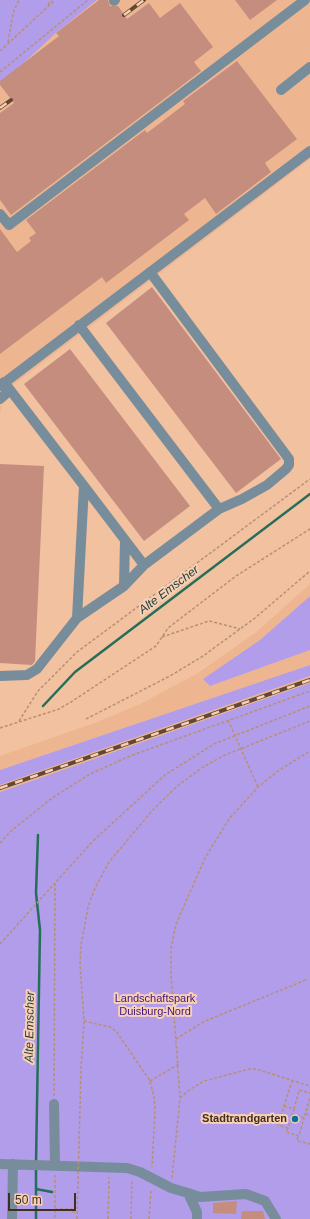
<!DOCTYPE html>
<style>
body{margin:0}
#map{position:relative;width:310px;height:1219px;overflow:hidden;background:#f2c19f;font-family:Helvetica,sans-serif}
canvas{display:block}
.scale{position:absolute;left:8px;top:1193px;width:68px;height:18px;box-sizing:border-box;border:2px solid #412e20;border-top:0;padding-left:5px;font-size:12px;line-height:14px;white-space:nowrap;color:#412e20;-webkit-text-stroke:3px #f8d0b5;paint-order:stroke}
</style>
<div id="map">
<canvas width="310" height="1219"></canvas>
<div class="scale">50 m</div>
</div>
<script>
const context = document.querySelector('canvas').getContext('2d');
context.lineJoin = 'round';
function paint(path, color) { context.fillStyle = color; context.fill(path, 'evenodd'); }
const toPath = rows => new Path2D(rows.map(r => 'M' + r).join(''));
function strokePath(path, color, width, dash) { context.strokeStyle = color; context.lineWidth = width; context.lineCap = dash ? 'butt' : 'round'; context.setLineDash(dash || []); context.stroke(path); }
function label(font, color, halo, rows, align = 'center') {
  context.font = font + ' Helvetica,sans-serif'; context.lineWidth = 4; context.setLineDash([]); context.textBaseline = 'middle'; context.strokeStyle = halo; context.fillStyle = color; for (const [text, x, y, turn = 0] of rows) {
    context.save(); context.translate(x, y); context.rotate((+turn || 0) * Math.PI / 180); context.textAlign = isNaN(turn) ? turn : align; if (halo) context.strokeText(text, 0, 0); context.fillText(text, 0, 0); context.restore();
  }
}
paint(toPath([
 [97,0,310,0,310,159,4,392,0,414,0,85,56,33],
 [310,584,310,596,290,614,260,640,203,679,210,686,310,650,310,665,0,770,0,756,100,721,140,704,198,673,255,633],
 [310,676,310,683,0,792,0,785]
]), '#eeb690');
paint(toPath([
 [0,0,97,0,56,33,0,85],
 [310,596,310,650,210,686,203,679,260,640],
 [310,665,310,676,0,785,0,770],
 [310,683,310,1219,0,1219,0,792]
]), '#b19dea');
strokePath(toPath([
 [43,706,75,672,310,494],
 [36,1163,40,930,36,893,38,835],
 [36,1189,52,1192],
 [36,1219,36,1168]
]), '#266d5a', 2.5);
paint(toPath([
 [99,0,108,0,110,6,118,6,127,19,149,3,160,18,180,3,213,47,194,62,201,71,11,215,0,200,0,113,14,103,0,85,0,81,59,36,56,33],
 [235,0,277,0,250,20],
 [237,61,297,139,265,163,271,172,216,214,205,198,184,214,189,220,106,283,102,277,0,354,0,229,17,252,31,241,29,238,36,233,26,220,145,130,147,133,185,104,183,101],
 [152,287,281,459,236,493,106,323],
 [70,349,190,506,144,541,24,384],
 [0,464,44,466,35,661,32,665,0,663],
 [237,1201,236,1214,213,1213,213,1203],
 [242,1211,263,1211,265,1219,241,1219]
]), '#c58d7e');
strokePath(toPath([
 [48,5,51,0],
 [8,42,13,13,19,0],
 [0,51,55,0],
 [0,72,88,0],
 [162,637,209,621,240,629],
 [86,719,170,676,203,656,255,618,310,571],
 [228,720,258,787],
 [19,721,38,691,77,652,310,479],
 [0,728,59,709,71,702,156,646,168,628,236,576,310,529],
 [0,843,11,831,52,798,90,774,130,756,310,691],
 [0,944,55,883],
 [84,1021,110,1027,116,1031,150,1081,154,1097,155,1110,152,1167],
 [176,1039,203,1022,308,979],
 [81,1069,84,1021,80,964,81,945,88,907,95,888,109,862,151,812,176,787,203,767,225,755,310,721],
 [150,1081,179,1064],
 [54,1096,55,883,93,841,165,775,214,744,310,706],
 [180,1098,189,1090,204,1081,250,1069,256,1069,310,1086],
 [284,1106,294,1109,288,1128,278,1125,284,1106,292,1081],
 [294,1109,299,1090,310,1093],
 [306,1113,310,1117],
 [292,1114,304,1118,310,1098],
 [288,1128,286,1132,299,1136,304,1118],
 [298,1137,297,1141,310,1144],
 [55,1175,55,1219],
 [172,1178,180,1098,171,975,171,949,176,924,205,858,229,819,258,787,278,771,310,751],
 [55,1209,72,1209,72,1212,77,1212],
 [108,1219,109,1177],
 [131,1219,132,1179],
 [149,1219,151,1189]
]), '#b79074', 1.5, [3, 2]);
strokePath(toPath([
 [114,1,115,0],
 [281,90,310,67],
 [0,214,9,225,305,0],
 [150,272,289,459,289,465,286,469,267,485,242,499,219,509],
 [79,325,219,509,144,565,84,486],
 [0,386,310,151],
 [0,399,10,390],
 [124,586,125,540],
 [77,618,124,586,144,565],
 [0,676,27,675,37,669,77,618,84,486,4,382],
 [54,1104,55,1165],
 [0,1164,127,1168,140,1172,171,1188,188,1193,197,1212,197,1219],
 [188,1193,200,1197,246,1194,265,1201,276,1219],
 [12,1219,13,1164]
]), '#778d9b', 10);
const rail = toPath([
 [124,15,144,0],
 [0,108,11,100],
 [0,788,310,680]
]);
strokePath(rail, '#604836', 4);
strokePath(rail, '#f8d0b5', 2.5, [8]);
strokePath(toPath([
 [77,1219,81,1069]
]), '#b79074', 1.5, [3, 2]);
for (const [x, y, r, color] of [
 [295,1119,4,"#066f9c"]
]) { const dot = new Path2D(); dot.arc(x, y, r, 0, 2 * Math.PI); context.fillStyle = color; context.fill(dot); strokePath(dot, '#f8d0b5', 1.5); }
label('11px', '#41167c', '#f8d0b5', [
 ["Landschaftspark",155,999],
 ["Duisburg-Nord",155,1012]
]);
label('bold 11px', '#412e20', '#f8d0b5', [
 ["Stadtrandgarten",287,1119]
], 'right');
label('italic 12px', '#1e3c35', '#f8d0b5', [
 ["Alte Emscher",169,590,-37],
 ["Alte Emscher",30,1027,-89]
]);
</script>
